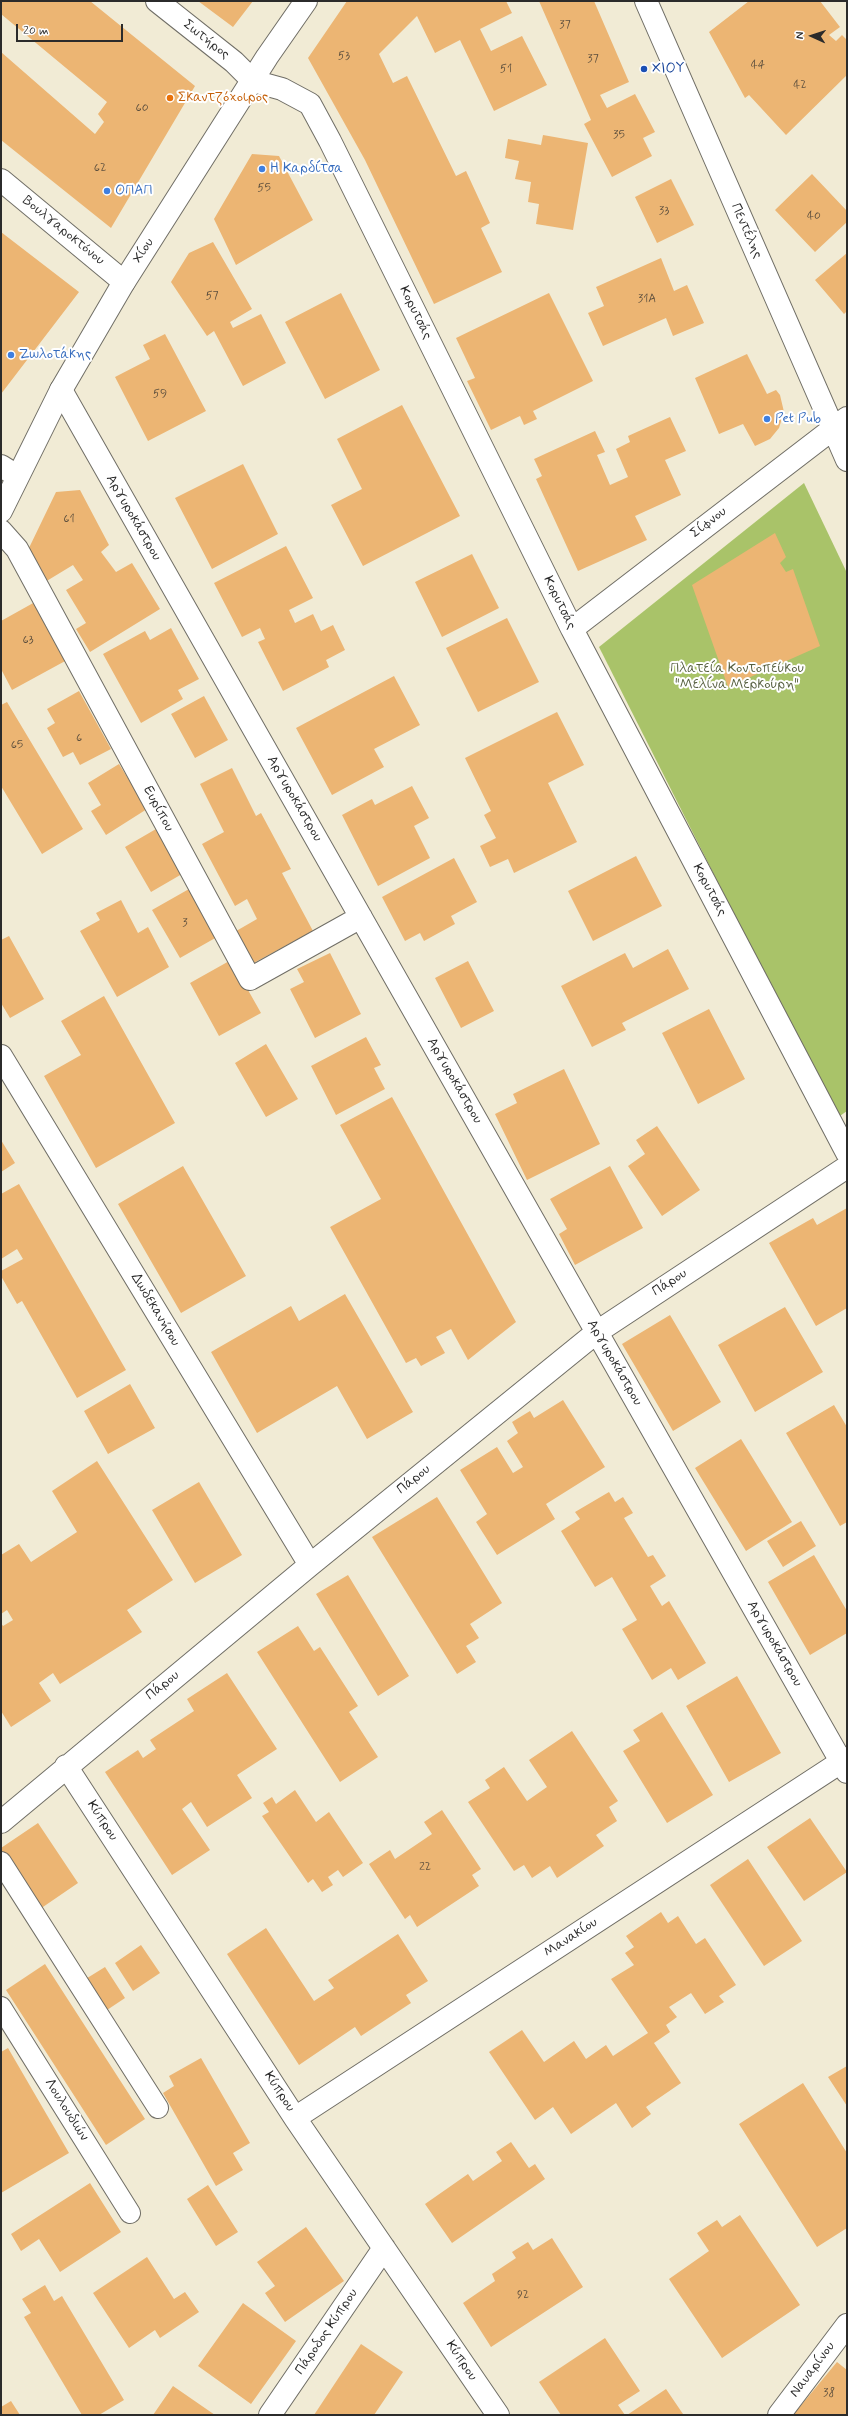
<!DOCTYPE html>
<meta charset="utf-8">
<style>
body{margin:0}
#map{position:relative;width:848px;height:2416px;overflow:hidden;background:#f1ebd5;font-family:Mynerve,sans-serif}
canvas{display:block}
.frame{position:absolute;inset:0;border:2px solid #2b2b2b;pointer-events:none}
.north{position:absolute;left:792px;top:16px;width:40px;height:40px;-webkit-text-stroke:3px #fff;paint-order:stroke;rotate:273deg;font-size:11px;font-weight:700;line-height:16px;text-align:center;color:#2b2b2b}
.north::after{content:'';display:block;margin:auto;width:14px;height:18px;background:#2b2b2b;clip-path:polygon(50% 0,100% 100%,50% 72%,0 100%)}
.scale{position:absolute;left:16px;top:24px;width:107px;height:18px;box-sizing:border-box;border:2px solid #2b2b2b;border-top:0;padding-left:5px;font-size:12px;line-height:14px;white-space:nowrap;color:#2b2b2b;-webkit-text-stroke:3px #fff;paint-order:stroke}
</style>
<div id="map">
<canvas width="848" height="2416"></canvas>
<div class="frame"></div>
<div class="north">N</div>
<div class="scale">20 m</div>
</div>
<script>
const context = document.querySelector('canvas').getContext('2d');
context.lineJoin = 'round';
function paint(path, color) { context.fillStyle = color; context.fill(path, 'evenodd'); }
const toPath = rows => new Path2D(rows.map(r => 'M' + r).join(''));
function strokePath(path, color, width, dash) { context.strokeStyle = color; context.lineWidth = width; context.lineCap = dash ? 'butt' : 'round'; context.setLineDash(dash || []); context.stroke(path); }
function label(font, color, halo, rows, align = 'center') {
  context.font = font + ' Mynerve,sans-serif'; context.lineWidth = 4; context.setLineDash([]); context.textBaseline = 'middle'; context.strokeStyle = halo; context.fillStyle = color; for (const [text, x, y, turn = 0] of rows) {
    context.save(); context.translate(x, y); context.rotate((+turn || 0) * Math.PI / 180); context.textAlign = isNaN(turn) ? turn : align; if (halo) context.strokeText(text, 0, 0); context.fillText(text, 0, 0); context.restore();
  }
}
paint(toPath([
 [804,483,847,573,847,1111,837,1118,599,647]
]), '#a9c369');
paint(toPath([
 [1,1,90,1,195,86,111,228,1,140,1,52,95,134,104,122,98,114,107,102,1,14],
 [198,1,253,1,233,27],
 [347,1,506,1,512,13,480,29,491,51,522,36,547,85,494,111,460,40,435,53,417,16,379,54,393,83,407,76,456,176,466,171,490,223,481,228,502,272,434,304,365,160,308,58],
 [539,1,594,1,629,82,600,95,607,108,635,94,655,132,643,138,652,156,612,177,584,124,591,120],
 [749,1,820,1,840,27,829,35,836,41,842,35,847,40,847,75,786,135,749,95,745,98,709,32],
 [543,135,588,143,573,230,536,224,539,204,528,202,531,182,515,179,519,161,505,158,508,139,541,145],
 [252,154,279,156,313,220,236,265,214,219],
 [812,174,847,211,847,222,815,252,775,210],
 [671,179,694,225,657,243,635,197],
 [1,232,79,292,1,394],
 [213,242,252,309,230,322,233,328,261,314,286,363,243,386,214,331,207,336,171,282,189,253],
 [847,253,847,311,844,314,815,280],
 [661,258,674,291,687,285,704,323,673,336,666,318,603,346,588,313,604,306,596,287],
 [341,293,380,370,325,399,285,322],
 [549,293,593,381,533,411,537,419,524,425,520,416,491,430,467,381,475,378,456,338],
 [165,334,206,411,148,441,115,377,150,359,143,345],
 [747,354,767,394,776,390,780,395,784,412,779,428,770,439,755,446,743,424,719,434,695,378],
 [402,405,460,516,363,566,331,505,362,489,337,439],
 [670,417,686,451,665,460,681,495,635,516,647,540,578,571,536,479,542,476,534,459,595,431,605,452,597,455,610,485,628,477,616,449,630,442,628,436],
 [243,464,278,534,212,569,175,498],
 [80,490,109,545,101,552,116,572,132,563,160,609,90,652,76,629,86,623,66,590,83,580,73,565,45,582,28,550,56,492],
 [775,533,786,557,780,563,786,572,793,569,820,646,728,687,692,585],
 [286,546,313,598,289,610,295,623,313,614,321,631,333,625,345,650,326,660,329,667,283,691,258,642,265,639,260,628,242,637,214,583],
 [472,554,499,608,442,637,415,582],
 [35,602,67,660,12,690,1,669,1,621],
 [507,618,539,682,478,712,446,648],
 [171,628,199,679,178,690,183,699,141,723,103,654,145,631,150,640],
 [394,676,420,725,374,749,384,767,332,795,296,728],
 [79,691,111,749,80,765,73,752,63,757,47,728,55,723,47,709],
 [204,696,228,740,195,758,171,714],
 [7,702,83,829,42,854,1,786,1,705],
 [557,712,584,765,548,783,577,842,514,873,508,859,490,867,480,846,496,838,484,815,491,811,465,758],
 [119,764,147,809,106,835,91,811,101,805,88,783],
 [232,768,256,816,261,813,291,869,282,873,313,931,248,966,231,934,257,919,247,899,235,906,202,844,224,832,200,784],
 [412,786,429,818,414,826,430,858,378,886,342,815,372,799,375,805],
 [156,829,182,874,151,892,125,847],
 [636,856,662,906,593,941,568,891],
 [454,858,477,902,451,916,455,924,424,941,420,933,405,941,382,897],
 [189,889,217,937,180,958,152,910],
 [121,900,138,933,148,927,169,967,117,997,80,931,100,920,96,913],
 [9,936,44,999,10,1018,1,1003,1,940],
 [668,949,689,989,622,1023,626,1030,592,1047,561,986,625,953,633,968],
 [330,953,361,1014,315,1038,290,989,304,982,297,969],
 [231,960,261,1013,219,1036,190,983],
 [468,961,494,1011,461,1028,435,978],
 [104,996,175,1123,96,1168,44,1076,81,1055,61,1021],
 [709,1009,745,1079,698,1104,662,1033],
 [366,1037,381,1065,374,1068,385,1089,336,1115,311,1066],
 [266,1044,298,1099,266,1117,235,1063],
 [564,1069,600,1144,527,1180,495,1114,517,1103,513,1094],
 [392,1097,516,1322,468,1360,451,1329,436,1337,445,1353,421,1366,416,1358,406,1363,330,1227,381,1199,340,1125],
 [657,1126,700,1190,662,1216,628,1166,645,1154,636,1140],
 [1,1140,15,1163,1,1172],
 [183,1166,246,1276,181,1313,118,1204],
 [610,1166,643,1228,575,1265,559,1234,567,1229,550,1199],
 [19,1184,126,1370,77,1398,22,1301,17,1304,1,1276,1,1271,23,1259,17,1249,1,1259,1,1194],
 [847,1208,847,1308,816,1326,769,1243,813,1218,817,1225],
 [345,1294,413,1412,367,1439,337,1386,257,1433,211,1352,291,1306,299,1321],
 [785,1307,823,1372,755,1412,718,1345],
 [670,1315,721,1402,673,1431,622,1344],
 [130,1384,155,1428,108,1454,84,1411],
 [563,1400,605,1467,546,1504,555,1519,497,1555,476,1522,487,1514,460,1470,497,1447,513,1473,523,1467,507,1441,518,1433,512,1422,530,1411,534,1418],
 [834,1405,847,1427,847,1522,840,1526,786,1433],
 [741,1439,792,1522,746,1551,695,1468],
 [97,1461,173,1580,127,1610,142,1632,60,1684,53,1673,39,1683,51,1701,11,1727,1,1711,1,1623,3,1626,13,1620,7,1610,1,1614,1,1555,19,1544,31,1562,77,1532,52,1491],
 [199,1482,242,1555,195,1583,152,1510],
 [609,1492,615,1502,623,1497,633,1513,624,1518,648,1557,653,1555,666,1576,650,1586,662,1606,669,1601,706,1663,678,1680,671,1668,652,1680,622,1629,637,1620,612,1577,595,1587,561,1531,580,1519,575,1512],
 [437,1497,502,1603,470,1624,479,1638,466,1646,476,1662,457,1674,372,1537],
 [801,1521,816,1546,783,1567,767,1541],
 [814,1555,847,1611,847,1633,810,1655,768,1582],
 [348,1575,409,1676,378,1696,316,1594],
 [298,1626,314,1651,320,1647,358,1706,349,1712,378,1757,340,1782,257,1652],
 [227,1673,277,1749,237,1775,252,1798,207,1827,191,1802,182,1809,210,1850,172,1875,105,1772,138,1750,143,1758,156,1749,150,1740,194,1711,187,1699],
 [737,1676,781,1753,729,1782,686,1706],
 [662,1712,713,1795,667,1823,623,1751,640,1741,633,1730],
 [572,1731,618,1801,609,1807,617,1821,596,1835,604,1846,557,1878,550,1866,532,1878,524,1865,514,1871,468,1802,490,1788,485,1780,504,1767,527,1801,547,1787,529,1760],
 [295,1790,316,1822,329,1812,363,1863,343,1877,338,1870,328,1877,333,1885,322,1892,313,1879,308,1883,262,1816,269,1812,263,1803,272,1797,276,1804],
 [442,1810,481,1869,472,1875,479,1886,417,1927,410,1915,405,1919,369,1864,390,1850,395,1859,432,1834,424,1822],
 [810,1818,847,1872,804,1901,767,1847],
 [38,1823,78,1883,40,1909,1,1851,1,1848],
 [748,1859,802,1941,764,1966,710,1885],
 [661,1912,668,1923,678,1916,696,1944,705,1938,736,1985,719,1996,724,2002,705,2014,691,1993,669,2007,677,2017,666,2025,670,2032,654,2043,681,2083,646,2107,651,2114,632,2128,616,2103,571,2134,553,2107,535,2120,489,2052,522,2030,544,2062,574,2041,586,2059,606,2045,613,2056,648,2033,611,1979,634,1965,625,1953,634,1947,626,1936],
 [266,1928,314,2001,334,1988,328,1980,398,1934,428,1981,406,1995,411,2003,361,2036,355,2027,299,2065,227,1954],
 [141,1945,160,1973,133,1991,115,1963],
 [45,1964,145,2119,106,2145,6,1990],
 [105,1967,125,1998,104,2012,84,1980],
 [8,2048,69,2153,1,2193,1,2052],
 [201,2058,250,2143,233,2153,243,2170,216,2186,163,2093,174,2086,169,2076],
 [847,2066,847,2106,828,2077],
 [803,2083,847,2153,847,2228,817,2247,739,2124],
 [511,2142,529,2168,535,2164,545,2179,452,2243,425,2204,468,2174,473,2181,502,2161,496,2152],
 [90,2183,121,2232,60,2272,39,2239,21,2251,11,2234],
 [208,2185,238,2232,216,2246,187,2199],
 [740,2215,800,2305,722,2358,669,2279,709,2251,697,2233,717,2220,722,2227],
 [306,2227,344,2281,285,2322,265,2293,275,2286,257,2262],
 [552,2238,583,2287,491,2347,463,2303,495,2281,492,2274,516,2258,512,2252,528,2242,533,2250],
 [147,2257,174,2299,185,2292,199,2312,160,2338,155,2330,129,2348,93,2293],
 [45,2285,54,2301,62,2296,124,2400,99,2415,82,2415,24,2317,31,2313,22,2299],
 [243,2303,296,2341,251,2404,198,2366],
 [605,2338,640,2391,618,2405,625,2415,561,2415,539,2382],
 [361,2344,403,2372,374,2415,314,2415],
 [837,2362,847,2370,847,2415,793,2415],
 [173,2386,215,2415,153,2415],
 [666,2389,683,2414,681,2415,627,2415],
 [11,2401,20,2415,1,2415,1,2407]
]), '#ecb573');
const service = toPath([
 [1,1862,158,2108],
 [1,2007,130,2213]
]);
const minor = toPath([
 [157,1,234,62,253,81,282,89,310,104,330,141,572,629,847,1153],
 [646,1,847,460],
 [1,180,124,282],
 [61,390,847,1772],
 [1,466,17,476],
 [1,531,17,549,250,979,361,917],
 [572,629,847,418],
 [1,1056,310,1565],
 [66,1766,295,2118,498,2415],
 [1,1822,310,1565,597,1332,847,1167],
 [295,2118,847,1758],
 [270,2415,384,2248],
 [779,2415,847,2325]
]);
const tertiary = toPath([
 [1,511,61,390,124,282,267,57,306,1]
]);
strokePath(service, '#706e66', 22);
strokePath(minor, '#706e66', 24);
strokePath(tertiary, '#706e66', 24);
strokePath(service, '#fff', 20);
strokePath(minor, '#fff', 22);
strokePath(tertiary, '#fff', 22);
for (const [x, y, r, color] of [
 [644,69,4,"#1a4fb4"],
 [170,98,4,"#e8710a"],
 [262,169,4,"#3f7fe0"],
 [107,191,4,"#3f7fe0"],
 [11,355,4,"#3f7fe0"],
 [767,419,4,"#3f7fe0"]
]) { const dot = new Path2D(); dot.arc(x, y, r, 0, 2 * Math.PI); context.fillStyle = color; context.fill(dot); strokePath(dot, '#fff', 1.5); }
label('12px', '#5b4e3d', null, [
 ["37",565,25],
 ["53",344,56],
 ["37",593,59],
 ["44",758,65],
 ["51",506,69],
 ["42",800,85],
 ["60",142,108],
 ["35",619,135],
 ["62",100,168],
 ["55",264,188],
 ["33",664,211],
 ["40",814,216],
 ["57",212,296],
 ["31Α",647,299],
 ["59",160,394],
 ["61",69,519],
 ["63",28,640],
 ["6",79,738],
 ["65",17,745],
 ["3",185,923],
 ["22",425,1867],
 ["92",523,2295],
 ["38",829,2393]
]);
label('14px', '#2b2b2b', '#fff', [
 ["Σωτήρος",206,40,38],
 ["Βουλγαροκτόνου",63,231,39],
 ["Πεντέλης",746,231,66],
 ["Χίου",144,251,-57],
 ["Κορυτσάς",415,313,64],
 ["Αργυροκάστρου",133,518,60],
 ["Σίφνου",709,523,-38],
 ["Κορυτσάς",559,603,64],
 ["Αργυροκάστρου",294,799,60],
 ["Ευρίπου",158,809,62],
 ["Κορυτσάς",709,890,62],
 ["Αργυροκάστρου",454,1081,60],
 ["Πάρου",670,1283,-33],
 ["Δωδεκανήσου",155,1310,59],
 ["Αργυροκάστρου",614,1363,60],
 ["Πάρου",414,1480,-39],
 ["Αργυροκάστρου",774,1644,60],
 ["Πάρου",163,1686,-39],
 ["Κύπρου",102,1821,57],
 ["Μανακίου",571,1938,-33],
 ["Κύπρου",279,2092,57],
 ["Λουλουδιών",66,2110,58],
 ["Πάροδος Κύπρου",327,2332,-56],
 ["Κύπρου",461,2361,56],
 ["Ναυαρίνου",813,2370,-53]
]);
label('14px', '#164399', '#fff', [
 ["ΧΙΟΥ",652,69]
], 'left');
label('14px', '#c56008', '#fff', [
 ["Σκαντζόχοιρος",178,98]
], 'left');
label('14px', '#366cbe', '#fff', [
 ["Η Καρδίτσα",270,169],
 ["ΟΠΑΠ",115,191],
 ["Ζωλοτάκης",19,355],
 ["Pet Pub",775,419]
], 'left');
label('14px', '#576041', '#fff', [
 ["Πλατεία Κοντοπεύκου",737,669],
 ["\"Μελίνα Μερκούρη\"",737,685]
]);
</script>
